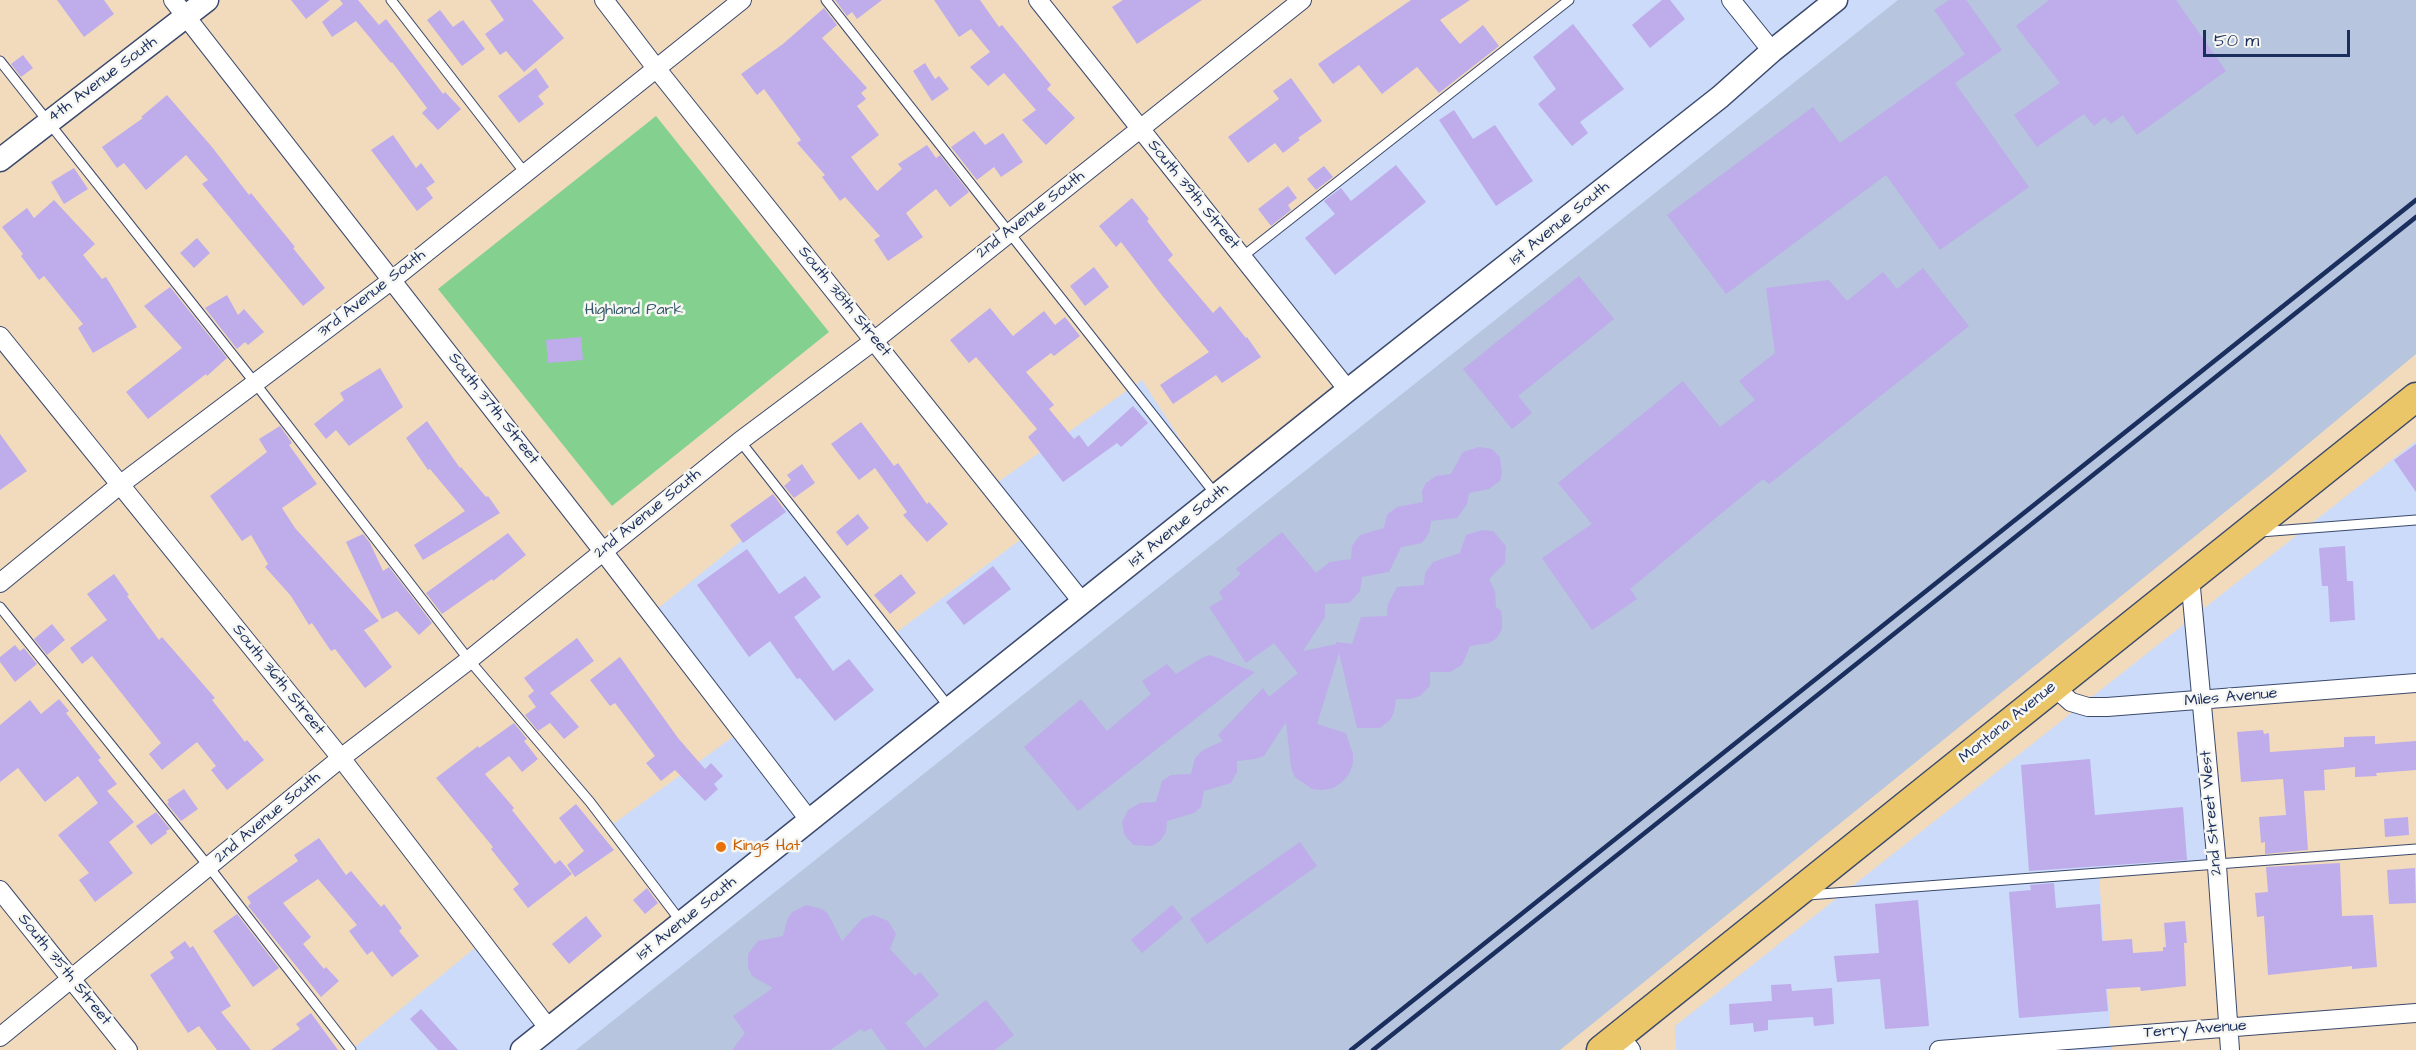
<!DOCTYPE html>
<style>
body{margin:0}
#map{position:relative;width:2416px;height:1050px;overflow:hidden;background:#f2dbbc;font-family:"Architects Daughter",sans-serif}
canvas{display:block}
.scale{position:absolute;left:2203px;top:30px;width:147px;height:27px;box-sizing:border-box;border:3px solid #1b2f5e;border-top:0;padding-left:8px;font-size:18px;line-height:21px;white-space:nowrap;color:#1b2f5e;-webkit-text-stroke:4px #f6f6f2;paint-order:stroke}
</style>
<div id="map">
<canvas width="2416" height="1050"></canvas>
<div class="scale">50 m</div>
</div>
<script>
const context = document.querySelector('canvas').getContext('2d');
context.lineJoin = 'round';
function paint(path, color) { context.fillStyle = color; context.fill(path, 'evenodd'); }
const toPath = rows => new Path2D(rows.map(r => 'M' + r).join(''));
function strokePath(path, color, width, dash) { context.strokeStyle = color; context.lineWidth = width; context.lineCap = dash ? 'butt' : 'round'; context.setLineDash(dash || []); context.stroke(path); }
function label(font, color, halo, rows, align = 'center') {
  context.font = font + ' "Architects Daughter",sans-serif'; context.lineWidth = 5; context.setLineDash([]); context.textBaseline = 'middle'; context.strokeStyle = halo; context.fillStyle = color; for (const [text, x, y, turn = 0] of rows) {
    context.save(); context.translate(x, y); context.rotate((+turn || 0) * Math.PI / 180); context.textAlign = isNaN(turn) ? turn : align; if (halo) context.strokeText(text, 0, 0); context.fillText(text, 0, 0); context.restore();
  }
}
paint(toPath([
 [1567,0,1900,0,586,1050,351,1050,482,942,549,1029,682,923,609,827,741,731,651,614,788,503,893,635,1028,534,991,487,1142,380,1216,495,1348,390,1242,257],
 [2416,441,2416,683,2202,700,2217,866,2099,875,2112,1050,1676,1050,1675,1026]
]), '#cbdbf9');
paint(toPath([
 [1898,0,2416,0,2416,354,2272,474,1560,1050,576,1050]
]), '#b7c5de');
paint(toPath([
 [656,116,829,332,612,506,438,289]
]), '#84d18f');
paint(toPath([
 [57,0,104,0,114,14,84,37],
 [291,0,330,0,306,19],
 [340,0,358,0,379,25,386,19,443,94,445,92,461,109,438,130,422,113,427,108,392,62,391,63,356,21,332,37,322,22,343,4],
 [490,0,532,0,564,38,524,72,506,51,500,55,485,34,504,20],
 [835,0,882,0,857,19,852,12,847,16],
 [934,0,980,0,999,27,1002,25,1051,85,1047,89,1075,118,1046,145,1022,120,1036,110,1004,73,988,86,970,67,990,52,971,29,959,37],
 [1123,0,1202,0,1137,44,1112,7],
 [1411,0,1470,0,1440,20,1460,44,1483,25,1499,46,1439,93,1417,67,1382,94,1359,65,1333,84,1318,64],
 [1662,0,1670,0,1685,19,1650,48,1632,25],
 [1949,0,1966,0,2002,50,1955,83,2029,187,1940,250,1886,175,1726,294,1667,215,1813,107,1840,143,1965,54,1934,10],
 [2049,0,2176,0,2226,71,2137,135,2123,115,2111,124,2105,117,2094,126,2084,114,2037,147,2014,115,2060,83,2016,26],
 [824,8,837,25,822,38,867,88,861,93,866,99,857,106,879,135,851,157,877,191,902,169,898,164,927,145,936,158,940,155,969,192,950,207,936,189,906,213,923,237,888,261,874,240,880,236,845,197,840,201,822,177,825,175,797,143,801,140,764,89,757,95,741,74,783,44],
 [440,10,453,27,463,20,485,49,462,66,427,20],
 [1573,24,1624,89,1580,122,1588,133,1572,146,1538,104,1556,89,1533,57],
 [23,55,33,68,21,77,11,64],
 [925,63,935,79,939,76,949,89,932,101,913,71],
 [536,68,549,87,538,96,544,104,519,123,498,96],
 [1291,78,1322,121,1298,138,1300,140,1283,153,1275,143,1248,163,1228,137,1279,99,1273,91],
 [167,95,212,147,249,195,251,193,295,247,293,248,325,288,303,306,202,184,208,180,186,155,146,190,124,163,117,168,102,147,143,118,141,117],
 [1454,110,1473,139,1495,125,1533,181,1496,206,1439,120],
 [974,131,985,145,1003,133,1023,162,1001,177,994,167,977,180,951,147],
 [393,135,416,168,421,163,435,182,426,188,433,198,417,211,371,150],
 [1396,165,1426,202,1335,275,1305,238,1335,214,1324,201,1341,188,1351,201],
 [1324,166,1333,177,1316,190,1307,179],
 [74,168,88,189,64,204,51,182],
 [1288,186,1297,198,1288,205,1291,210,1271,226,1258,209],
 [1132,198,1149,219,1147,221,1173,255,1168,260,1213,313,1220,306,1246,338,1247,337,1261,357,1222,383,1216,375,1173,404,1160,385,1209,352,1164,298,1121,242,1116,247,1099,226],
 [54,200,95,244,83,255,102,279,106,277,137,327,93,353,78,328,83,324,44,276,39,280,21,256,23,254,2,227,27,208,34,218],
 [197,238,210,253,194,268,180,253],
 [1094,267,1109,287,1085,306,1070,286],
 [1923,268,1969,326,1769,484,1763,479,1630,589,1637,599,1592,630,1542,558,1592,524,1558,483,1683,381,1720,427,1755,400,1739,381,1775,353,1766,288,1829,280,1847,301,1883,272,1897,289],
 [1579,276,1614,319,1518,396,1532,413,1512,429,1463,369],
 [170,287,227,358,207,376,206,374,148,419,126,392,182,348,144,306],
 [227,295,238,315,244,309,264,332,248,345,245,342,237,349,205,308],
 [990,308,1013,336,1044,311,1055,325,1065,317,1080,336,1054,356,1051,353,1026,372,1054,405,1049,409,1074,439,1079,435,1088,447,1133,406,1148,423,1121,447,1117,443,1063,482,1028,437,1037,429,976,357,969,363,950,340],
 [581,337,583,360,548,363,546,340],
 [380,368,403,407,349,446,336,430,326,439,314,424,344,400,340,393],
 [427,421,460,468,461,467,486,497,488,496,500,513,423,560,414,545,465,511,430,469,428,470,406,438],
 [861,422,894,466,898,463,927,504,929,502,948,524,927,542,903,515,907,512,875,468,859,480,831,444],
 [280,426,292,443,289,445,317,484,282,508,295,528,379,621,364,630,392,667,365,688,335,649,331,651,312,623,309,625,291,596,265,567,268,564,251,535,242,541,210,496,267,452,259,439],
 [0,434,27,471,0,490],
 [2416,444,2416,492,2394,460],
 [1479,447,1492,449,1500,457,1502,472,1500,481,1489,489,1469,493,1467,504,1457,518,1431,521,1429,533,1422,543,1401,547,1389,572,1362,577,1360,591,1349,603,1325,604,1325,617,1303,651,1336,644,1336,642,1352,644,1361,617,1387,616,1388,604,1397,587,1424,585,1425,573,1433,562,1460,553,1466,535,1482,530,1493,531,1506,546,1505,563,1489,579,1495,591,1496,607,1501,611,1502,619,1502,629,1497,638,1489,643,1470,646,1462,665,1450,672,1430,672,1430,686,1420,696,1410,699,1396,699,1394,712,1390,720,1380,728,1357,728,1339,653,1317,724,1346,733,1353,754,1353,764,1349,774,1342,782,1333,788,1323,790,1312,789,1295,777,1291,767,1286,722,1264,756,1255,759,1237,761,1237,772,1231,783,1204,791,1201,807,1194,813,1167,821,1166,832,1160,841,1152,846,1133,845,1124,834,1122,822,1128,810,1140,803,1156,802,1162,781,1171,775,1191,774,1195,758,1203,750,1223,741,1218,735,1263,688,1269,697,1298,673,1274,643,1246,663,1209,607,1223,599,1219,592,1241,574,1236,569,1282,532,1316,573,1330,562,1351,559,1352,546,1360,535,1384,528,1387,515,1397,507,1423,502,1422,491,1426,483,1436,476,1451,474,1463,452],
 [802,464,815,483,794,498,784,486,791,480,787,475],
 [773,494,786,512,743,543,730,525],
 [858,514,869,528,847,546,836,532],
 [508,533,526,555,493,581,492,579,442,614,426,593],
 [363,534,370,543,383,571,389,567,432,623,419,635,397,611,382,619,346,542],
 [2345,546,2347,581,2353,581,2355,620,2330,622,2328,586,2322,586,2319,548],
 [747,549,779,594,805,576,821,597,794,617,833,671,849,659,874,690,835,721,800,678,797,679,770,641,749,657,697,585],
 [993,566,1011,589,964,625,946,602],
 [114,574,129,595,127,596,159,640,162,637,215,698,212,700,245,742,247,740,264,760,227,790,211,770,216,766,197,742,162,770,149,754,161,743,92,656,82,664,70,648,107,620,87,594],
 [901,574,916,593,890,614,874,595],
 [52,624,65,640,47,655,34,639],
 [577,638,594,661,550,693,579,727,564,739,550,723,538,731,525,715,536,707,528,696,534,691,524,678],
 [15,645,20,651,24,648,37,664,15,682,0,662,0,657],
 [1210,655,1255,672,1078,811,1024,747,1081,699,1107,731,1151,694,1142,681,1167,664,1176,674,1202,658],
 [620,657,678,738,705,769,711,763,723,776,714,784,718,789,705,801,675,770,661,781,646,763,655,756,615,703,610,706,590,680],
 [59,699,69,711,66,713,101,758,98,760,117,784,107,791,134,822,109,842,133,873,95,902,79,880,89,873,58,835,98,803,78,776,45,802,18,768,0,782,0,725,30,700,41,714],
 [514,723,527,739,524,741,538,759,522,772,509,756,485,774,514,808,512,810,555,864,560,860,572,874,528,908,513,889,519,884,491,849,493,847,436,778,478,746,479,748],
 [2263,730,2264,734,2269,733,2270,752,2344,747,2344,737,2375,736,2375,744,2416,741,2416,770,2376,773,2377,776,2355,777,2355,767,2324,770,2325,790,2304,791,2308,850,2265,854,2265,842,2261,843,2259,817,2286,815,2283,779,2241,782,2237,732],
 [2090,759,2095,815,2183,807,2187,860,2029,871,2021,765],
 [184,789,198,809,181,821,167,804,169,802,167,800],
 [576,804,614,850,575,877,567,865,584,851,559,818],
 [156,812,170,829,166,831,167,833,151,845,136,826],
 [2408,817,2409,835,2385,837,2384,819],
 [319,838,346,875,351,871,381,907,384,904,402,928,399,931,419,956,392,977,372,951,367,955,349,931,357,925,318,879,283,903,311,937,303,944,324,969,326,967,339,981,321,997,248,906,251,903,247,897,298,861,294,855],
 [1300,842,1317,866,1207,944,1190,919],
 [2340,863,2342,916,2373,915,2377,967,2352,969,2352,966,2268,975,2264,916,2257,917,2255,893,2268,892,2266,867],
 [2415,868,2416,903,2389,904,2387,870],
 [2054,883,2056,908,2100,904,2102,941,2132,939,2133,953,2163,951,2163,947,2166,947,2164,923,2185,921,2187,943,2184,943,2186,986,2141,991,2140,987,2106,989,2108,1011,2019,1018,2009,892,2031,890,2030,885],
 [647,888,658,903,645,914,633,900],
 [1918,900,1929,1026,1885,1029,1880,979,1837,982,1834,956,1879,953,1875,904],
 [806,905,822,909,828,914,842,941,862,919,873,915,888,921,896,934,890,949,915,976,920,972,939,995,905,1023,925,1048,986,1000,1014,1035,995,1050,887,1050,871,1028,864,1032,861,1029,830,1050,732,1050,745,1033,733,1016,773,988,752,976,748,967,748,954,758,941,783,936,788,918,792,912],
 [1172,905,1183,918,1142,953,1131,940],
 [237,914,279,968,253,987,213,931],
 [586,916,602,936,569,964,552,944],
 [185,941,190,948,193,946,231,1006,221,1012,251,1050,217,1050,199,1026,188,1033,150,975,174,958,170,952],
 [1791,984,1792,991,1832,988,1834,1024,1814,1026,1813,1017,1768,1020,1768,1030,1754,1032,1753,1023,1730,1025,1729,1004,1772,1001,1771,985],
 [421,1009,458,1050,438,1050,410,1019],
 [311,1013,338,1050,271,1050,300,1029,296,1024]
]), '#beaceb');
const service = toPath([
 [391,0,525,173],
 [826,0,1216,495],
 [0,61,255,383,469,660,590,802,682,923],
 [1242,257,1569,0],
 [740,441,949,707],
 [2260,532,2416,520],
 [0,607,209,867,351,1050],
 [1808,895,2416,849]
]);
const minor = toPath([
 [173,0,602,550,810,821],
 [604,0,656,68,1083,603],
 [1038,0,1348,390],
 [1731,0,1772,51],
 [0,336,341,758,549,1029],
 [2190,577,2217,866,2230,1050],
 [0,583,121,484,392,280,742,0],
 [2053,686,2071,702,2088,707,2107,707,2416,683],
 [0,890,128,1050],
 [1619,1035,1631,1050],
 [0,1037,341,758,469,660,740,441,875,340,1302,0],
 [1939,1050,2416,1013]
]);
const tertiary = toPath([
 [0,160,207,0],
 [522,1050,1348,390,1720,97,1772,51,1836,0]
]);
const primary = toPath([
 [1601,1050,2416,397]
]);
strokePath(service, '#3b496c', 11);
strokePath(minor, '#3b496c', 20);
strokePath(tertiary, '#3b496c', 25);
strokePath(primary, '#3b496c', 31);
strokePath(service, '#fff', 9);
strokePath(minor, '#fff', 18);
strokePath(tertiary, '#fff', 22);
strokePath(primary, '#ebc669', 28);
strokePath(toPath([
 [1351,1050,2416,200],
 [1373,1050,2416,217]
]), '#1b2f5e', 4.5);
for (const [x, y, r, color] of [
 [721,847,6,"#e8710a"]
]) { const dot = new Path2D(); dot.arc(x, y, r, 0, 2 * Math.PI); context.fillStyle = color; context.fill(dot); strokePath(dot, '#f6f6f2', 2); }
label('16px', '#1b2f5e', '#f6f6f2', [
 ["4th Avenue South",103,80,-37],
 ["South 39th Street",1193,195,51],
 ["2nd Avenue South",1031,215,-38],
 ["1st Avenue South",1560,224,-39],
 ["3rd Avenue South",372,294,-38],
 ["South 38th Street",844,302,51],
 ["South 37th Street",493,409,52],
 ["2nd Avenue South",648,514,-39],
 ["1st Avenue South",1179,526,-39],
 ["South 36th Street",278,680,51],
 ["Miles Avenue",2231,698,-5],
 ["Montana Avenue",2008,723,-39],
 ["2nd Street West",2212,813,-95],
 ["2nd Avenue South",268,818,-40],
 ["1st Avenue South",687,919,-39],
 ["South 35th Street",64,970,51],
 ["Terry Avenue",2195,1030,-4]
]);
label('16px', '#35586a', '#f6f6f2', [
 ["Highland Park",634,311]
]);
label('16px', '#c56008', '#f6f6f2', [
 ["Kings Hat",733,847]
], 'left');
</script>
